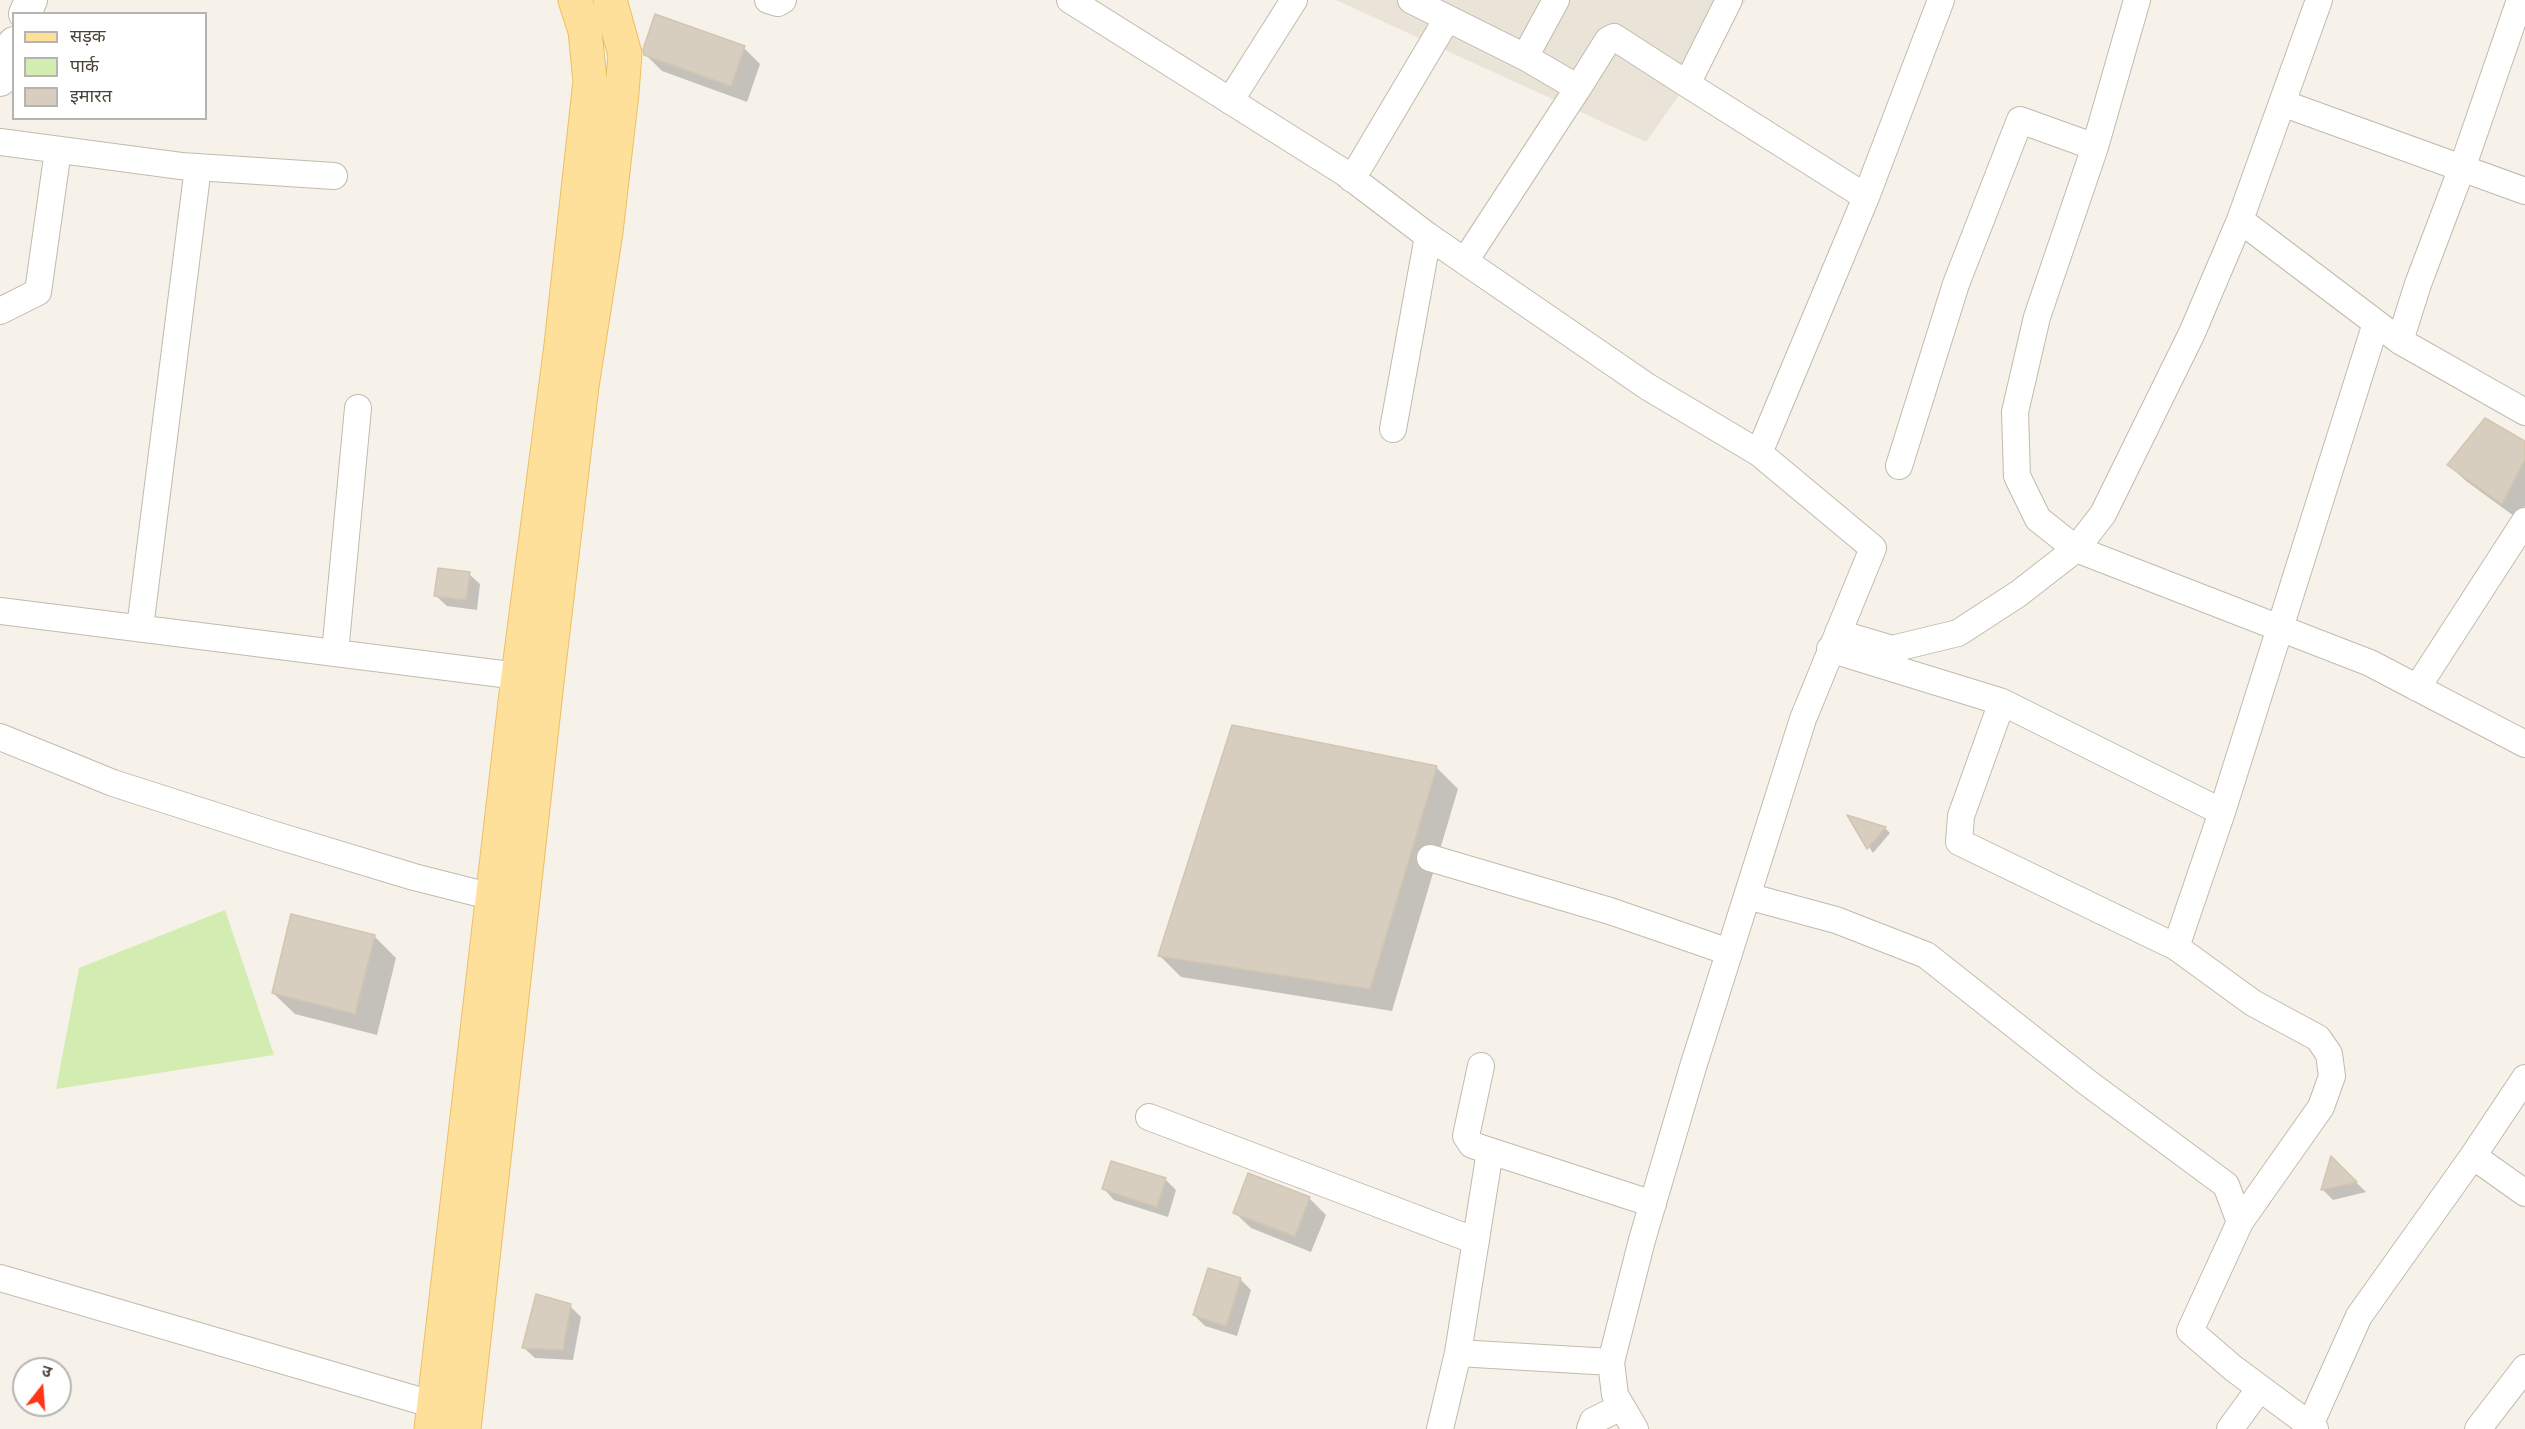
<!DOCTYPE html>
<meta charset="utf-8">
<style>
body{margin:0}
#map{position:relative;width:2525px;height:1429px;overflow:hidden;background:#f6f2ea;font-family:"Public Sans","Noto Sans Devanagari",sans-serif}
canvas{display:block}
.legend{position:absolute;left:12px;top:12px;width:195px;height:108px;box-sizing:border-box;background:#fff;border:2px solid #b7b4af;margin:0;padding:8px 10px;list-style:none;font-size:18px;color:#4b4337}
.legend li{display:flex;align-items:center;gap:12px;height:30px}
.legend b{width:30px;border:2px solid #b7b4af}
.north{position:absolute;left:12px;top:1357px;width:60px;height:60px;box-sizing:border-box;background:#fff;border:2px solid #b7b4af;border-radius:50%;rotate:17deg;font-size:16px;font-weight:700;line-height:24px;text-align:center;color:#4b4337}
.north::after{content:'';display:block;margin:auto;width:21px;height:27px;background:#ff3518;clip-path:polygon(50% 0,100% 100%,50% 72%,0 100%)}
</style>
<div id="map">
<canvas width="2525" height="1429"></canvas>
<ul class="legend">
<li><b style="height:8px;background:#ffe09a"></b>सड़क</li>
<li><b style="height:16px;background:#d3ecb1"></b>पार्क</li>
<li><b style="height:16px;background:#d8cebf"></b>इमारत</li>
</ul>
<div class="north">उ</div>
</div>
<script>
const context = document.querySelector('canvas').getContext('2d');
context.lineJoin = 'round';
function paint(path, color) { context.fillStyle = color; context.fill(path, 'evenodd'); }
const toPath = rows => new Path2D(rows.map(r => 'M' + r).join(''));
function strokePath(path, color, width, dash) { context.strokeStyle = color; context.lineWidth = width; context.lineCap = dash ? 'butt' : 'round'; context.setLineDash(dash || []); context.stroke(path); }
paint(toPath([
 [1336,0,1746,0,1646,142]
]), '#eae4d8');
paint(toPath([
 [225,910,274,1055,56,1089,79,968]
]), '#d3ecb1');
paint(toPath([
 [744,48,760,64,747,102,662,71,645,54],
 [2525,443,2525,506,2518,519,2466,481,2449,465],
 [469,574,480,584,477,610,447,606,436,596],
 [1436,767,1458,789,1392,1011,1181,977,1159,955],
 [1850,818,1886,829,1890,833,1873,853],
 [374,936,396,958,377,1035,295,1014,273,993],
 [2332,1159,2366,1192,2333,1200,2322,1189],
 [1112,1162,1166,1180,1176,1190,1168,1217,1114,1200,1104,1189],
 [1309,1198,1326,1215,1311,1252,1251,1228,1234,1212],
 [1240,1279,1251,1290,1237,1336,1205,1326,1194,1315],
 [570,1306,581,1317,573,1360,535,1358,524,1348]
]), '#0003');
const building = toPath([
 [655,14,745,46,731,86,644,55,643,49,655,14],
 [2485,418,2525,441,2525,459,2502,504,2447,465,2485,418],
 [438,568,470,572,466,600,434,596,438,568],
 [1232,725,1437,766,1370,989,1158,956,1232,725],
 [1847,815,1886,827,1867,849,1847,815],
 [291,914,375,935,355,1014,272,993,291,914],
 [2331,1156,2357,1182,2321,1190,2331,1156],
 [1111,1161,1166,1178,1157,1207,1102,1189,1111,1161],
 [1248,1173,1310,1197,1295,1236,1233,1213,1248,1173],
 [1208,1268,1241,1278,1226,1326,1193,1315,1208,1268],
 [536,1294,571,1304,563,1350,522,1348,536,1294]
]);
paint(building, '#d8cebf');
strokePath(building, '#d4c5b1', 1.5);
const minor = toPath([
 [768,0,778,3,783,0],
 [1070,0,1345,173,1428,236,1648,387,1759,453],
 [1411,0,1525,57,1578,88,1608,40,1614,37,1687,84],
 [1729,0,1687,84,1866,197],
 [1525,57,1556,0],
 [1230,101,1294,0],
 [2282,103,2525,191],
 [0,142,181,166,334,176],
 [2095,147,2037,317,2015,412,2017,476,2038,519,2076,549,2370,663,2525,744],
 [1352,179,1447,19],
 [2240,220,2400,341,2525,412],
 [1465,261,1578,88],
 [0,311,38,292,58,150],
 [2400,341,2418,284,2466,157,2520,0],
 [1393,429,1428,236],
 [1899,466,1956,284,2020,120,2095,147,2137,0],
 [0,611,518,676],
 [140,628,198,167],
 [1838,633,1892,649,1958,633,2018,594,2076,549,2103,514,2192,333,2240,220,2319,0],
 [1830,649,2002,702,2222,812],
 [335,653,358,408],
 [2417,688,2525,521],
 [2002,702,1961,816,1959,842,2176,947,2253,1003,2318,1038,2329,1054,2332,1076,2321,1107,2240,1222],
 [0,737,113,783,272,834,414,877,493,897],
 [1430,858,1610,911,1729,952],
 [1747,896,1836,920,1926,955,2088,1083,2226,1185,2240,1222,2190,1331,2233,1368,2315,1429],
 [2176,947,2222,812,2376,323],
 [1481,1066,1466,1136,1472,1145,1653,1204],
 [1149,1117,1476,1241],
 [2473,1156,2525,1078],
 [0,1278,452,1410],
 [1458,1353,1490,1151],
 [2310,1425,2359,1316,2473,1156,2525,1193],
 [1440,1429,1458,1353,1611,1362],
 [1590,1429,1593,1421,1621,1407],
 [1635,1429,1615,1395,1611,1362,1642,1240,1693,1067,1803,719,1873,548,1759,453,1866,197,1941,0],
 [2230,1429,2260,1388],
 [2478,1429,2525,1368]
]);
const tertiary = toPath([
 [25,14,31,0],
 [0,80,14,43]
]);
const primary = toPath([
 [431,1429,518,676,561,345,590,81,585,31,575,0],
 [464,1429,547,682,582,386,606,232,622,93,625,54,610,0]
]);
strokePath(minor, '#c2baac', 28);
strokePath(tertiary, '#c2baac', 34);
strokePath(primary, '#ebbf63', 35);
strokePath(minor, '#fff', 26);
strokePath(tertiary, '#fff', 32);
strokePath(primary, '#ffe09a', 33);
</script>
